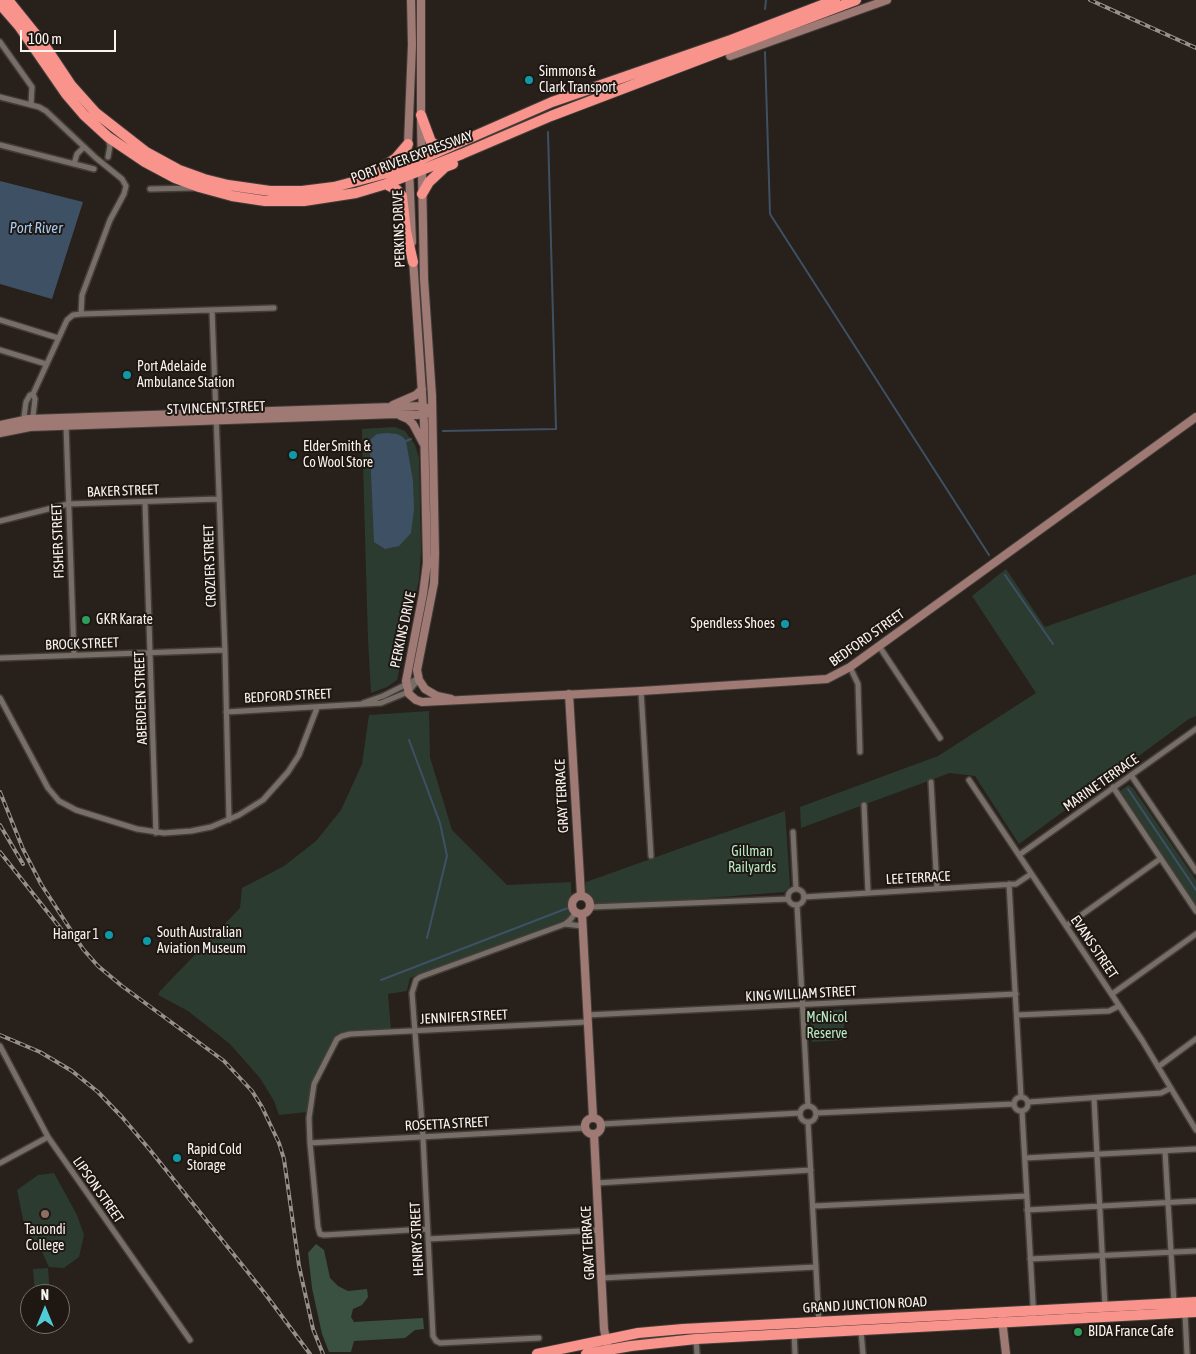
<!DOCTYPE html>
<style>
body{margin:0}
#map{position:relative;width:1196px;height:1354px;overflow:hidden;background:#28201b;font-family:"Asap Condensed",sans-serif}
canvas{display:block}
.north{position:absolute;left:20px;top:1284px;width:50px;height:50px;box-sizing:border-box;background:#1e1712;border:1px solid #766f6b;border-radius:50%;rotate:0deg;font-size:14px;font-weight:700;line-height:20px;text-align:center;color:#f9f3f0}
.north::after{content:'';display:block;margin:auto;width:18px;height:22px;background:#52cbd8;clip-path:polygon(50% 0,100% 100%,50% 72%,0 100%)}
.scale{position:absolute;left:20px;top:30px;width:96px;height:22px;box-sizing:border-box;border:2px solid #f9f3f0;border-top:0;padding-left:6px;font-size:15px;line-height:18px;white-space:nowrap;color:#f9f3f0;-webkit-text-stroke:4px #1e1712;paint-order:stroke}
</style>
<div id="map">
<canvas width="1196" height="1354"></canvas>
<div class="north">N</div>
<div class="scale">100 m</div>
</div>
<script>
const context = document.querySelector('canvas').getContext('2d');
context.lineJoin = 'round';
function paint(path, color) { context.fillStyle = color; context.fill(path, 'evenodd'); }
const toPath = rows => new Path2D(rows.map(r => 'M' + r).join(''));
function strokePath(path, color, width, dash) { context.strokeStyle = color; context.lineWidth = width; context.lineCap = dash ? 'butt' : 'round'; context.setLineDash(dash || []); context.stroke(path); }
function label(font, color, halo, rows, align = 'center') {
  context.font = font + ' "Asap Condensed",sans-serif'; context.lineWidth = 4; context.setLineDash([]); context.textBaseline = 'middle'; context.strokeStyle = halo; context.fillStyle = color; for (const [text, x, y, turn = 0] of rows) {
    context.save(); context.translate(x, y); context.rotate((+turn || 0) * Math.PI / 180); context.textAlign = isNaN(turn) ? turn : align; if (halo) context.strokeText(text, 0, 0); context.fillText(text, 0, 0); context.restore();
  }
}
paint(toPath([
 [395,427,405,431,415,445,419,458,421,550,419,580,397,680,387,687,371,693,368,640,362,429],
 [1006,569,1045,627,1196,574,1196,716,1189,719,1019,844,975,776,950,773,801,828,800,807,938,756,1036,693,972,596],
 [429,711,430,757,452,830,507,885,571,882,572,917,410,978,407,991,388,994,391,1030,338,1033,311,1082,307,1112,279,1115,274,1101,260,1078,230,1044,188,1011,158,995,160,991,240,908,242,888,284,866,316,841,341,810,362,764,369,715],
 [1128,785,1133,788,1196,880,1196,905,1121,792,1121,790],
 [785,811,790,886,784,892,593,907,584,893,586,882],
 [843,1009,845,1040,812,1042,810,1013,812,1011],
 [54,1173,77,1215,84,1235,79,1257,64,1268,49,1267,40,1248,25,1229,17,1190,38,1175],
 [48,1268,50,1294,35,1294,33,1269]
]), '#2b3b30');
paint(toPath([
 [316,1244,324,1250,330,1278,338,1286,348,1291,367,1289,368,1297,362,1305,353,1309,351,1317,354,1322,423,1318,424,1329,415,1330,405,1338,354,1341,351,1352,329,1352,322,1334,312,1288,308,1253]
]), '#3a5141');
paint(toPath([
 [0,181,83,202,52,299,0,284],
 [387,433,397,434,403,437,406,441,413,481,414,509,411,533,399,546,385,549,374,542,370,450,371,439,377,434]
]), '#3e5164');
strokePath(toPath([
 [765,9,766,0],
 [765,52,770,214,989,555],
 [443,431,556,429,548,132],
 [406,441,411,439],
 [1005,575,1053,644],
 [409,740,440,823,447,856,427,938],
 [1128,789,1196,890],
 [207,937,211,936,230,939],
 [381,980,568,908]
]), '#3e5164', 2);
const street = toPath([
 [0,42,32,87,31,105],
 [0,97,39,107,46,111,96,158,122,179,126,186,124,194,110,220,82,295,81,314],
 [108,138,110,146,108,157],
 [0,145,94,169],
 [74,164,77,154,84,147],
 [150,189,193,188],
 [212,310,225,652,229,820],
 [0,320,58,338],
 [0,350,46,364],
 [28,419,24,417,26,402,30,395,33,394,67,320,73,315,81,314,274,308],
 [30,419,33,416,35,399,33,394],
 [66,425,74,655],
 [145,502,156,833],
 [0,521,68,504,219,499],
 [879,646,940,738],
 [0,658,225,650],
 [850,667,858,684,860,752],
 [641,691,651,856],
 [0,698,48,788,59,801,76,810,137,829,164,833,191,831,211,827,239,815,263,800,288,772,299,755,317,708],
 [363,703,383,696,417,679],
 [226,712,381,703,408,692,419,679],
 [1131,775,1196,871],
 [969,780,1142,1040,1196,1130],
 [931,782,937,889],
 [1113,787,1196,911],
 [864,805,868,892],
 [793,832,796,889],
 [1019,855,1196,729],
 [1009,884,1021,1096],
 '788 897a8 8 0 1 1 16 0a8 8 0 1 1-16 0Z',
 [804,897,1016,884,1031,874],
 [797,905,808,1106],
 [591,907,788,899],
 [576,912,570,920,565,924,582,926],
 [1066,926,1160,859],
 [1112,994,1196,934],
 [587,1015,1016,994],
 [1017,1015,1109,1011,1119,1006],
 [0,1046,48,1137,190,1340],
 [1158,1067,1196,1039],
 '1014 1104a7 7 0 1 1 14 0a7 7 0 1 1-14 0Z',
 [1094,1098,1105,1306],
 [1029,1102,1161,1093,1171,1088],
 '800 1114a8 8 0 1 1 16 0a8 8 0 1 1-16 0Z',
 [1022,1111,1034,1321],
 [816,1113,1014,1104],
 [808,1122,819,1324],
 [602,1124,800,1113],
 [310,1143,585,1128],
 [1165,1151,1174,1303],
 [1025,1158,1196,1149],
 [0,1163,48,1137],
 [597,1183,811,1170],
 [814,1206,1027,1196],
 [1027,1210,1196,1201],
 [427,1229,324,1235,320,1234,318,1227,310,1143,309,1118,314,1084,337,1039,342,1036,350,1034,587,1022],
 [428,1239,600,1230],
 [1030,1259,1196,1251],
 [602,1278,816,1267],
 [1185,1313,1187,1354],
 [861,1331,863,1354],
 [794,1332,795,1354],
 [539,1338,440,1343,436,1341,433,1336,423,1137,412,993,416,980,420,977,565,924],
 [696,1339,697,1354]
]);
const secondary = toPath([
 [411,0,412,45,408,144,412,242],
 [730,56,887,0],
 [421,113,421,0],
 [421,120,424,279,432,396,435,554,434,583,417,670,419,680,425,689,437,696,451,699],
 [413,259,424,423,427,563,423,594,406,681,409,694,416,700,422,702,641,691,827,679,850,667,1196,417],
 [393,405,416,395,422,389],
 [401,416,408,419,413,424,423,443],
 [0,425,29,419,392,407,423,406,428,409],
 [0,433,30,427,396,414,417,415,428,413],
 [569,694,581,895],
 '572 905a9 9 0 1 1 18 0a9 9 0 1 1-18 0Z',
 [582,914,593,1117],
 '585 1126a8 8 0 1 1 16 0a8 8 0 1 1-16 0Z',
 [594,1134,604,1329,607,1344],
 [1002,1319,1006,1354]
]);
const highway = toPath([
 [8,0,45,46,71,85,96,113,146,152,179,170,204,179,228,185,270,191,302,191,334,187,387,173,422,159,552,102,731,40,835,0],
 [0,4,19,26,66,94,84,115,108,137,145,162,175,178,199,187,232,196,265,201,304,201,356,193,386,184,462,154,551,116,856,0],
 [421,115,431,142,436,145,449,146],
 [379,174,386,165,396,158,408,144],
 [386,184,397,190,402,196,406,231,413,262],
 [422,194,429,182,445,167,453,164],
 [537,1354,638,1333,683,1329,1196,1302],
 [586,1354,631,1346,696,1339,1196,1312]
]);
strokePath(street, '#433d39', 8);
strokePath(secondary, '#433d39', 10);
strokePath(highway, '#433d39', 12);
strokePath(street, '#786e68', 5);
strokePath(secondary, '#9f7973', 8);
strokePath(highway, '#f9948c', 10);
const rail = toPath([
 [1090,0,1196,48],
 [0,792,23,849,41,884,83,949,98,966,122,986,224,1061,252,1091,262,1107,279,1143,284,1159,299,1266,313,1329,323,1354],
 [0,825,23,864],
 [0,852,65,934],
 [0,1035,40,1052,72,1071,98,1092,122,1117,150,1150,263,1291,310,1354]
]);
strokePath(rail, '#968f8b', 4);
strokePath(rail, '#1e1712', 2, [5.5]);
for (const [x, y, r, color] of [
 [529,80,5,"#0f9aa8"],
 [127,375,5,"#0f9aa8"],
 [293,455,5,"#0f9aa8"],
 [86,620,5,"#2e9e5b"],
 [785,624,5,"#0f9aa8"],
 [109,935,5,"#0f9aa8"],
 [147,941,5,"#0f9aa8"],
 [177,1158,5,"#0f9aa8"],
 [45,1214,5,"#8d6e63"],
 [1078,1332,5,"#2e9e5b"]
]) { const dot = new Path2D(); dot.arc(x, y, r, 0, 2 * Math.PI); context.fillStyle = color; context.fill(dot); strokePath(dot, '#1e1712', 2); }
label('14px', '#f9f3f0', '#1e1712', [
 ["Simmons &",539,72],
 ["Clark Transport",539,88],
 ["Port Adelaide",137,367],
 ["Ambulance Station",137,383],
 ["Elder Smith &",303,447],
 ["Co Wool Store",303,463],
 ["GKR Karate",96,620],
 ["Spendless Shoes",775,624,"right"],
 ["South Australian",157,933],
 ["Aviation Museum",157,949],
 ["Hangar 1",99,935,"right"],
 ["Rapid Cold",187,1150],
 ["Storage",187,1166],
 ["Tauondi",45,1230,"center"],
 ["College",45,1246,"center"],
 ["BIDA France Cafe",1088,1332]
], 'left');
label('14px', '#f9f3f0', '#1e1712', [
 ["PORT RIVER EXPRESSWAY",412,157,-20],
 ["PERKINS DRIVE",399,229,-92],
 ["ST VINCENT STREET",216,408,-2],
 ["BAKER STREET",123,491,-2],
 ["FISHER STREET",58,541,-92],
 ["CROZIER STREET",210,566,-92],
 ["PERKINS DRIVE",403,630,-78],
 ["BEDFORD STREET",867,638,-35],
 ["BROCK STREET",82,644,-2],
 ["BEDFORD STREET",288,696,-3],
 ["ABERDEEN STREET",141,698,-92],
 ["MARINE TERRACE",1101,783,-35],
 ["GRAY TERRACE",562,796,-93],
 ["LEE TERRACE",918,878,-3],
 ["EVANS STREET",1094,947,56],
 ["KING WILLIAM STREET",801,994,-3],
 ["JENNIFER STREET",464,1017,-3],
 ["ROSETTA STREET",447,1124,-3],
 ["LIPSON STREET",98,1190,55],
 ["HENRY STREET",417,1239,-93],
 ["GRAY TERRACE",588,1243,-93],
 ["GRAND JUNCTION ROAD",865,1305,-3]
]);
label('14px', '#b7e9c6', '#1e1712', [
 ["Gillman",752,852],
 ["Railyards",752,868],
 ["McNicol",827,1018],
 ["Reserve",827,1034]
]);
label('italic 15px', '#a3caf2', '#1e1712', [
 ["Port River",36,228]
]);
</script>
